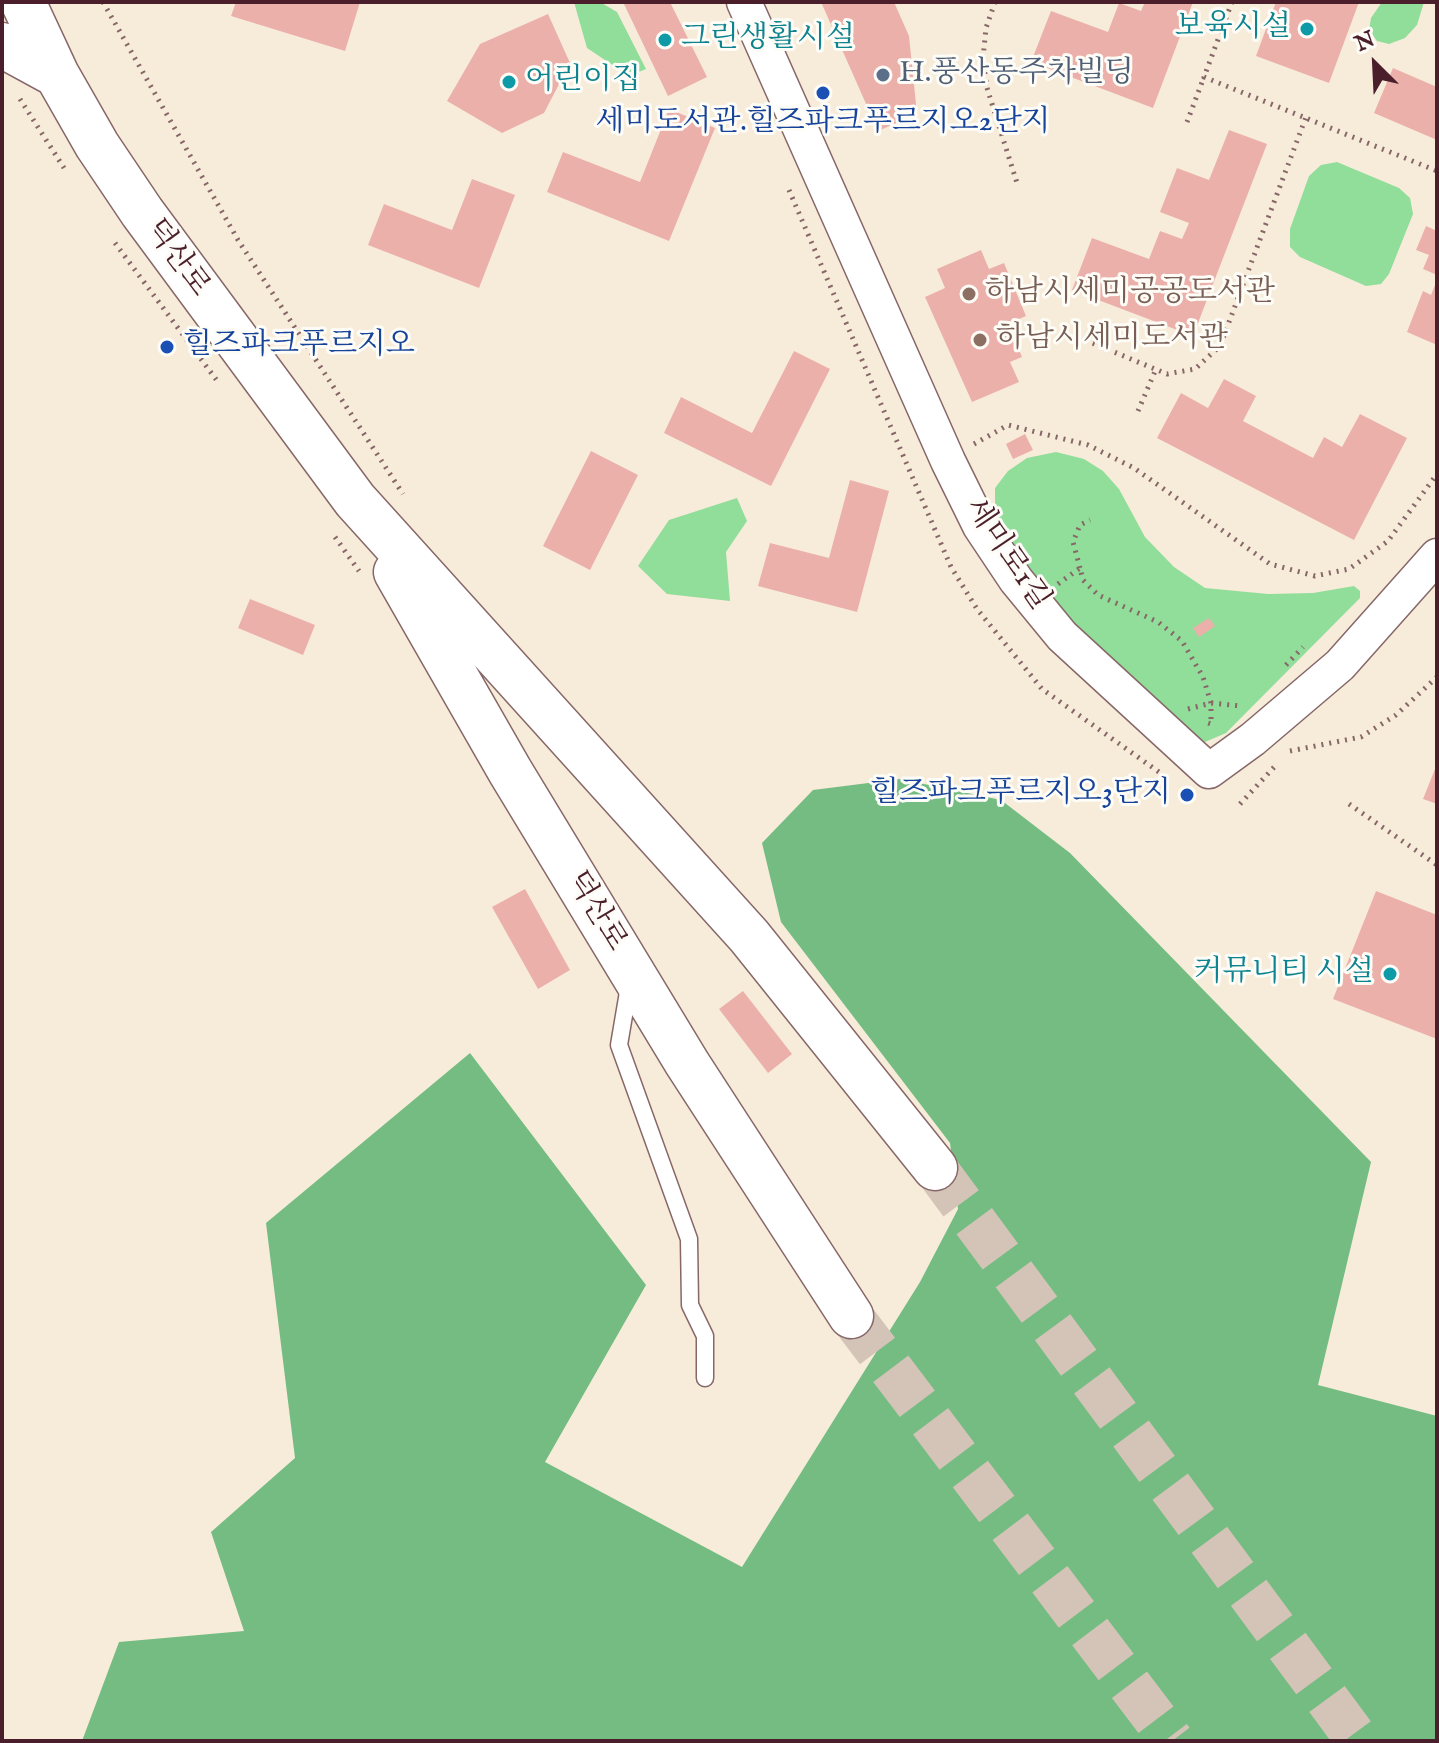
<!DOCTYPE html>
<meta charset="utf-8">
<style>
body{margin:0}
#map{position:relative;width:1439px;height:1743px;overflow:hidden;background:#f7ecda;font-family:"IM FELL English",serif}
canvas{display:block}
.frame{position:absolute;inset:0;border:4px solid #4a1f2b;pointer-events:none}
.north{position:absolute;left:1335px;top:24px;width:80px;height:80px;-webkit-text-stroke:6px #fdfcf7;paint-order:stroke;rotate:336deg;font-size:22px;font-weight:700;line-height:32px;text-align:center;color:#4a1f2b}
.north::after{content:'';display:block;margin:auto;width:28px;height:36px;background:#4a1f2b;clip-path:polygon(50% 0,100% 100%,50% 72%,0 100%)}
</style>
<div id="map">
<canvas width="1439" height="1743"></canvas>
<div class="frame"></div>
<div class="north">N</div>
</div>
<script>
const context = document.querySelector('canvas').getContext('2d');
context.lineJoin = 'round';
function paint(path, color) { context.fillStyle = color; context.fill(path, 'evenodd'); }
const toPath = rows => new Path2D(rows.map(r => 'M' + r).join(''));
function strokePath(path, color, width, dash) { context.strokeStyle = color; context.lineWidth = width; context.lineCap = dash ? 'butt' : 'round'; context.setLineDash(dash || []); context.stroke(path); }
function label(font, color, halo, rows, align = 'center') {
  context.font = font + ' "IM FELL English","Noto Serif KR",serif'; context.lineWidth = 6; context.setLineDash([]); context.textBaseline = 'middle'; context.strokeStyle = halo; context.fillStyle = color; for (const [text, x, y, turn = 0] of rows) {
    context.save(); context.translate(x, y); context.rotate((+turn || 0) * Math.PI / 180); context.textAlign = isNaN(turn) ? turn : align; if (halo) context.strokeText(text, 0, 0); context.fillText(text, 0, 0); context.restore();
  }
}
paint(toPath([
 [574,2,600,2,617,12,646,69,629,76,587,48],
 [1382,2,1424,2,1417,25,1405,38,1389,44,1377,41,1369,30,1371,18],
 [1337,162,1399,188,1410,198,1413,214,1389,274,1381,284,1366,286,1300,257,1290,247,1290,229,1309,176,1321,165],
 [1056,452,1084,459,1103,471,1119,489,1145,537,1174,567,1205,588,1268,594,1313,593,1354,586,1360,591,1360,598,1226,733,1205,742,1178,733,1097,652,1018,559,995,511,995,488,1008,471,1027,458],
 [737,498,747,521,726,552,730,601,667,594,638,566,669,520]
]), '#91dd9a');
paint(toPath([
 [900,779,1001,800,1070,853,1371,1162,1318,1385,1437,1416,1437,1741,82,1741,119,1642,244,1631,211,1532,295,1458,266,1223,470,1053,646,1285,545,1462,742,1567,920,1282,958,1209,950,1143,781,922,762,843,813,790]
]), '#74bc82');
paint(toPath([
 [236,2,360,2,345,51,231,16],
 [623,2,670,2,707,77,668,96],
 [821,2,894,2,909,36,917,114,878,131],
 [1145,2,1193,2,1153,108,1031,62,1051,11,1108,32,1119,3,1141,11],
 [1276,2,1359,2,1329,83,1256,56],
 [548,14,570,63,544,113,502,133,447,101,480,44],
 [1393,68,1437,87,1437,140,1374,113],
 [669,109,715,128,669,241,547,192,563,152,640,182],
 [1229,130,1267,144,1193,336,1072,290,1092,238,1149,259,1160,231,1182,239,1189,223,1160,212,1177,168,1209,180],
 [472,179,515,195,479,288,368,245,384,204,452,230],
 [1426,226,1437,231,1437,275,1423,269,1429,255,1416,250],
 [981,250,989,269,1004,263,1026,316,1008,324,1022,357,1010,362,1019,382,972,402,925,297,945,288,937,269],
 [1437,280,1437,345,1407,332,1423,291,1431,295],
 [794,351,830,369,771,486,664,433,681,397,752,433],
 [1224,379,1256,396,1243,421,1313,458,1324,437,1342,447,1360,414,1407,438,1354,540,1157,438,1181,393,1208,408],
 [1025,434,1033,450,1013,459,1006,444],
 [591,451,638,475,590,570,543,546],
 [850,480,889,491,857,612,758,586,770,543,829,558],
 [250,599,315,625,303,655,238,628],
 [1209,618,1215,626,1199,637,1193,628],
 [1437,764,1437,804,1423,799],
 [525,889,570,970,538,989,492,907],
 [1376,891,1437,915,1437,1039,1333,999],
 [743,991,792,1054,768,1073,719,1009]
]), '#ecb0ab');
strokePath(toPath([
 [935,1168,1358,1741],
 [851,1316,1172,1741]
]), '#d4c3b7', 44, [44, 22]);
const lane = toPath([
 [629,986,619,1045,689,1239,690,1305,705,1336,705,1378]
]);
const street = toPath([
 [744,2,948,461,980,526,1016,580,1062,636,1209,771,1253,739,1340,665,1437,556]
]);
const secondary = toPath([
 [23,2,57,75,97,145,142,212,355,500,749,936,935,1168],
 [2,45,57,75],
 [396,572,510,771,687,1063,851,1316]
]);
strokePath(lane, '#876768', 19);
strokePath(street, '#876768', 37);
strokePath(secondary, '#876768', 47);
strokePath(toPath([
 [103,2,238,240,403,494],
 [995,2,986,28,983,58,987,88,1017,183],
 [1232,2,1204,77,1437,171],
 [20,99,64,168],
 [1187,122,1204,77],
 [789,190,951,567,977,609,1042,689,1159,772],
 [115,243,218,382],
 [1078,337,1167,374,1195,369,1220,346,1306,117],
 [1138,411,1156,369],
 [974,444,1008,425,1088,445,1134,468,1270,564,1315,576,1349,569,1388,541,1437,474],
 [335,537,359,571],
 [1080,568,1073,542,1080,525,1090,520],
 [1058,584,1080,568,1083,580,1098,595,1158,622,1182,641,1203,677,1211,703,1211,724,1205,722],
 [1286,665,1303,647],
 [1188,709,1211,703,1241,706],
 [1290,751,1361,737,1396,715,1437,677],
 [1240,804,1277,764],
 [1349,804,1437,865]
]), '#876768', 5, [2, 6]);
strokePath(lane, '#fff', 16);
strokePath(street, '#fff', 34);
strokePath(secondary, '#fff', 44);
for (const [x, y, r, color] of [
 [1307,29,8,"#0f9aa8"],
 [665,40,8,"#0f9aa8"],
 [883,75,8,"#5c6f8a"],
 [509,82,8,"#0f9aa8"],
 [823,93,8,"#1a4fb4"],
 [969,294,8,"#8d6e63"],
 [980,340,8,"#8d6e63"],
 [167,347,8,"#1a4fb4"],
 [1187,795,8,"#1a4fb4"],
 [1390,974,8,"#0f9aa8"]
]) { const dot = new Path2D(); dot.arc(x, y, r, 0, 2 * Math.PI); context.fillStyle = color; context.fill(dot); strokePath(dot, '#fdfcf7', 3); }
label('30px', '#0d838f', '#fdfcf7', [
 ["보육시설",1291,29],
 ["그린생활시설",681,40,"left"],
 ["어린이집",525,82,"left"],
 ["커뮤니티 시설",1374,974]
], 'right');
label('30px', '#4e5e75', '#fdfcf7', [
 ["H.풍산동주차빌딩",899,75]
], 'left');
label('30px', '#164399', '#fdfcf7', [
 ["세미도서관.힐즈파크푸르지오2단지",823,124],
 ["힐즈파크푸르지오",183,347,"left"],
 ["힐즈파크푸르지오3단지",1171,795,"right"]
]);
label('30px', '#4a1f2b', '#fdfcf7', [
 ["덕산로",176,259,54],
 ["세미로1길",1006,555,56],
 ["덕산로",595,912,59]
]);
label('30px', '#785e54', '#fdfcf7', [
 ["하남시세미공공도서관",985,294],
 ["하남시세미도서관",996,340]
], 'left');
</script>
